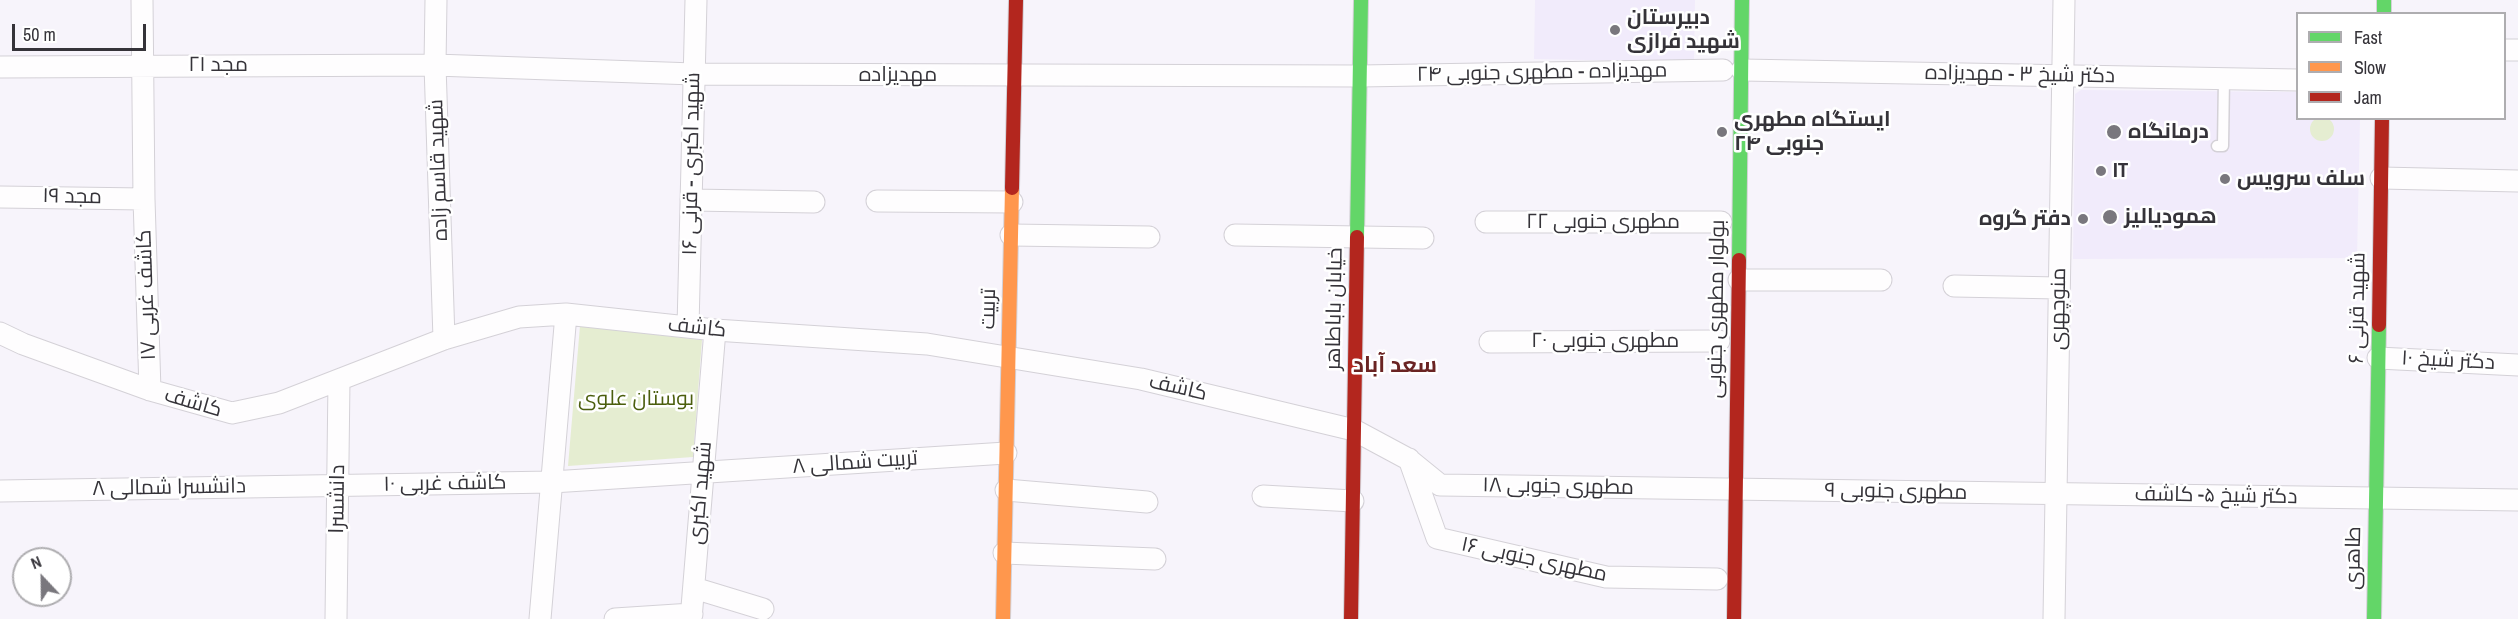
<!DOCTYPE html>
<meta charset="utf-8">
<style>
body{margin:0}
#map{position:relative;width:2518px;height:619px;overflow:hidden;background:#f7f4fb;font-family:"Archivo Narrow",sans-serif}
canvas{display:block}
.legend{position:absolute;left:2296px;top:12px;width:210px;height:108px;box-sizing:border-box;background:#fff;border:2px solid #aeadb0;margin:0;padding:8px 10px;list-style:none;font-size:18px;color:#353339}
.legend li{display:flex;align-items:center;gap:12px;height:30px}
.legend b{width:30px;border:2px solid #aeadb0}
.north{position:absolute;left:12px;top:547px;width:60px;height:60px;box-sizing:border-box;background:#fff;border:2px solid #aeadb0;border-radius:50%;rotate:338deg;font-size:16px;font-weight:700;line-height:24px;text-align:center;color:#353339}
.north::after{content:'';display:block;margin:auto;width:21px;height:27px;background:#79777d;clip-path:polygon(50% 0,100% 100%,50% 72%,0 100%)}
.scale{position:absolute;left:12px;top:24px;width:134px;height:27px;box-sizing:border-box;border:3px solid #353339;border-top:0;padding-left:8px;font-size:18px;line-height:21px;white-space:nowrap;color:#353339;-webkit-text-stroke:4px #fff;paint-order:stroke}
</style>
<div id="map">
<canvas width="2518" height="619"></canvas>
<ul class="legend">
<li><b style="height:8px;background:#63d668"></b>Fast</li>
<li><b style="height:8px;background:#ff974d"></b>Slow</li>
<li><b style="height:8px;background:#b3261e"></b>Jam</li>
</ul>
<div class="north">N</div>
<div class="scale">50 m</div>
</div>
<script>
const context = document.querySelector('canvas').getContext('2d');
context.lineJoin = 'round';
function paint(path, color) { context.fillStyle = color; context.fill(path, 'evenodd'); }
const toPath = rows => new Path2D(rows.map(r => 'M' + r).join(''));
function strokePath(path, color, width, dash) { context.strokeStyle = color; context.lineWidth = width; context.lineCap = dash ? 'butt' : 'round'; context.setLineDash(dash || []); context.stroke(path); }
function label(font, color, halo, rows, align = 'center') {
  context.font = font + ' "Archivo Narrow",Cairo,sans-serif'; context.lineWidth = 5; context.setLineDash([]); context.textBaseline = 'middle'; context.strokeStyle = halo; context.fillStyle = color; for (const [text, x, y, turn = 0] of rows) {
    context.save(); context.translate(x, y); context.rotate((+turn || 0) * Math.PI / 180); context.textAlign = isNaN(turn) ? turn : align; if (halo) context.strokeText(text, 0, 0); context.fillText(text, 0, 0); context.restore();
  }
}
paint(toPath([
 [1535,0,1695,0,1694,62,1534,59],
 [2081,90,2297,92,2298,118,2360,119,2357,258,2073,259,2075,94]
]), '#f1ebfb');
paint(toPath([
 '2310 129a12 12 0 1 1 24 0a12 12 0 1 1-24 0Z',
 [580,326,702,340,693,457,568,466]
]), '#e5edd1');
const lane = toPath([
 [2217,146,2223,146,2224,78]
]);
const street = toPath([
 [142,0,144,199,150,390],
 [436,0,435,65,444,339],
 [2504,50,2518,50],
 [0,67,435,65,694,74,1360,76,1723,70],
 [1742,70,2298,80],
 [2381,178,2518,181],
 [0,197,144,199],
 [691,200,814,202],
 [877,201,1012,202],
 [1486,222,1721,222],
 [1011,235,1149,237],
 [1235,235,1423,238],
 [1739,280,1881,280],
 [1954,286,2059,288],
 [688,327,696,0],
 [0,333,23,344,150,390,232,413,279,403,444,339,519,317,566,314,715,330,927,344,1141,379,1354,430,1408,459,1440,485,2518,500],
 [1490,342,1719,341],
 [2378,358,2518,365],
 [1409,459,1437,538,1606,577,1717,579],
 [1006,490,1147,502],
 [0,491,552,482,1006,453],
 [1263,496,1353,501],
 [1004,553,1155,559],
 [694,588,763,609],
 [336,619,339,380],
 [540,619,566,314],
 [615,619,692,614],
 [691,619,715,330],
 [2054,619,2064,0]
]);
const fast = toPath([
 [2384,0,2384,14],
 [1357,237,1361,0],
 [1739,260,1742,0],
 [2374,619,2379,325]
]);
const slow = toPath([
 [1003,619,1012,188]
]);
const jam = toPath([
 [1012,188,1016,0],
 [2379,325,2382,118],
 [1351,619,1357,237],
 [1734,619,1739,260]
]);
strokePath(lane, '#d4d1d7', 13);
strokePath(street, '#d4d1d7', 23);
strokePath(fast, '#d4d1d7', 16);
strokePath(slow, '#d4d1d7', 16);
strokePath(jam, '#d4d1d7', 16);
strokePath(lane, '#fefdfe', 10);
strokePath(street, '#fefdfe', 21);
strokePath(fast, '#63d668', 14);
strokePath(slow, '#ff974d', 14);
strokePath(jam, '#b3261e', 14);
for (const [x, y, r, color] of [
 [1615,30,6,"#79777d"],
 [1722,132,6,"#79777d"],
 [2114,132,8,"#79777d"],
 [2101,171,6,"#79777d"],
 [2225,179,6,"#79777d"],
 [2110,217,8,"#79777d"],
 [2083,219,6,"#79777d"]
]) { const dot = new Path2D(); dot.arc(x, y, r, 0, 2 * Math.PI); context.fillStyle = color; context.fill(dot); strokePath(dot, '#fff', 2); }
label('bold 21px', '#353339', '#fff', [
 ["دبیرستان",1627,18],
 ["شهید فرازی",1627,42],
 ["ایستگاه مطهری",1734,120],
 ["جنوبی ۲۴",1734,144],
 ["درمانگاه",2128,132],
 ["IT",2113,171],
 ["سلف سرویس",2237,179],
 ["همودیالیز",2124,217],
 ["دفتر گروه",2071,219,"right"]
], 'left');
label('21px', '#353339', '#fff', [
 ["مجد ۲۱",218,65],
 ["مهدیزاده - مطهری جنوبی ۲۴",1542,73,-1],
 ["مهدیزاده",898,75],
 ["دکتر شیخ ۳ - مهدیزاده",2020,75,1],
 ["شهید اکبری - قرنی ۱۶",692,164,-89],
 ["شهید قاسم زاده",439,170,-92],
 ["مجد ۱۹",72,197,1],
 ["مطهری جنوبی ۲۲",1603,222],
 ["کاشف غربی ۱۷",147,295,-92],
 ["شهید قرنی ۶",2358,308,-89],
 ["تربیت",989,309,-89],
 ["خیابان باباطاهر",1335,309,-89],
 ["بولوار مطهری جنوبی",1717,309,-89],
 ["منوچهری",2059,309,-89],
 ["کاشف",697,328,6],
 ["مطهری جنوبی ۲۰",1605,341],
 ["دکتر شیخ ۱۰",2448,361,3],
 ["کاشف",1178,388,13],
 ["کاشف",193,403,16],
 ["تربیت شمالی ۸",855,463,-4],
 ["کاشف غربی ۱۰",445,484,-1],
 ["مطهری جنوبی ۱۸",1558,487,1],
 ["دانشسرا شمالی ۸",169,488,-1],
 ["مطهری جنوبی ۹",1896,492,1],
 ["شهید اکبری",701,493,-85],
 ["دکتر شیخ ۵- کاشف",2216,496,1],
 ["دانشسرا",338,499,-89],
 ["طاهری",2354,558,-89],
 ["مطهری جنوبی ۱۶",1534,560,12]
]);
label('21px', '#4b5e0d', '#fff', [
 ["بوستان علوی",636,399]
]);
label('bold 22px', '#6a2423', '#fff', [
 ["سعد آباد",1395,366]
]);
</script>
